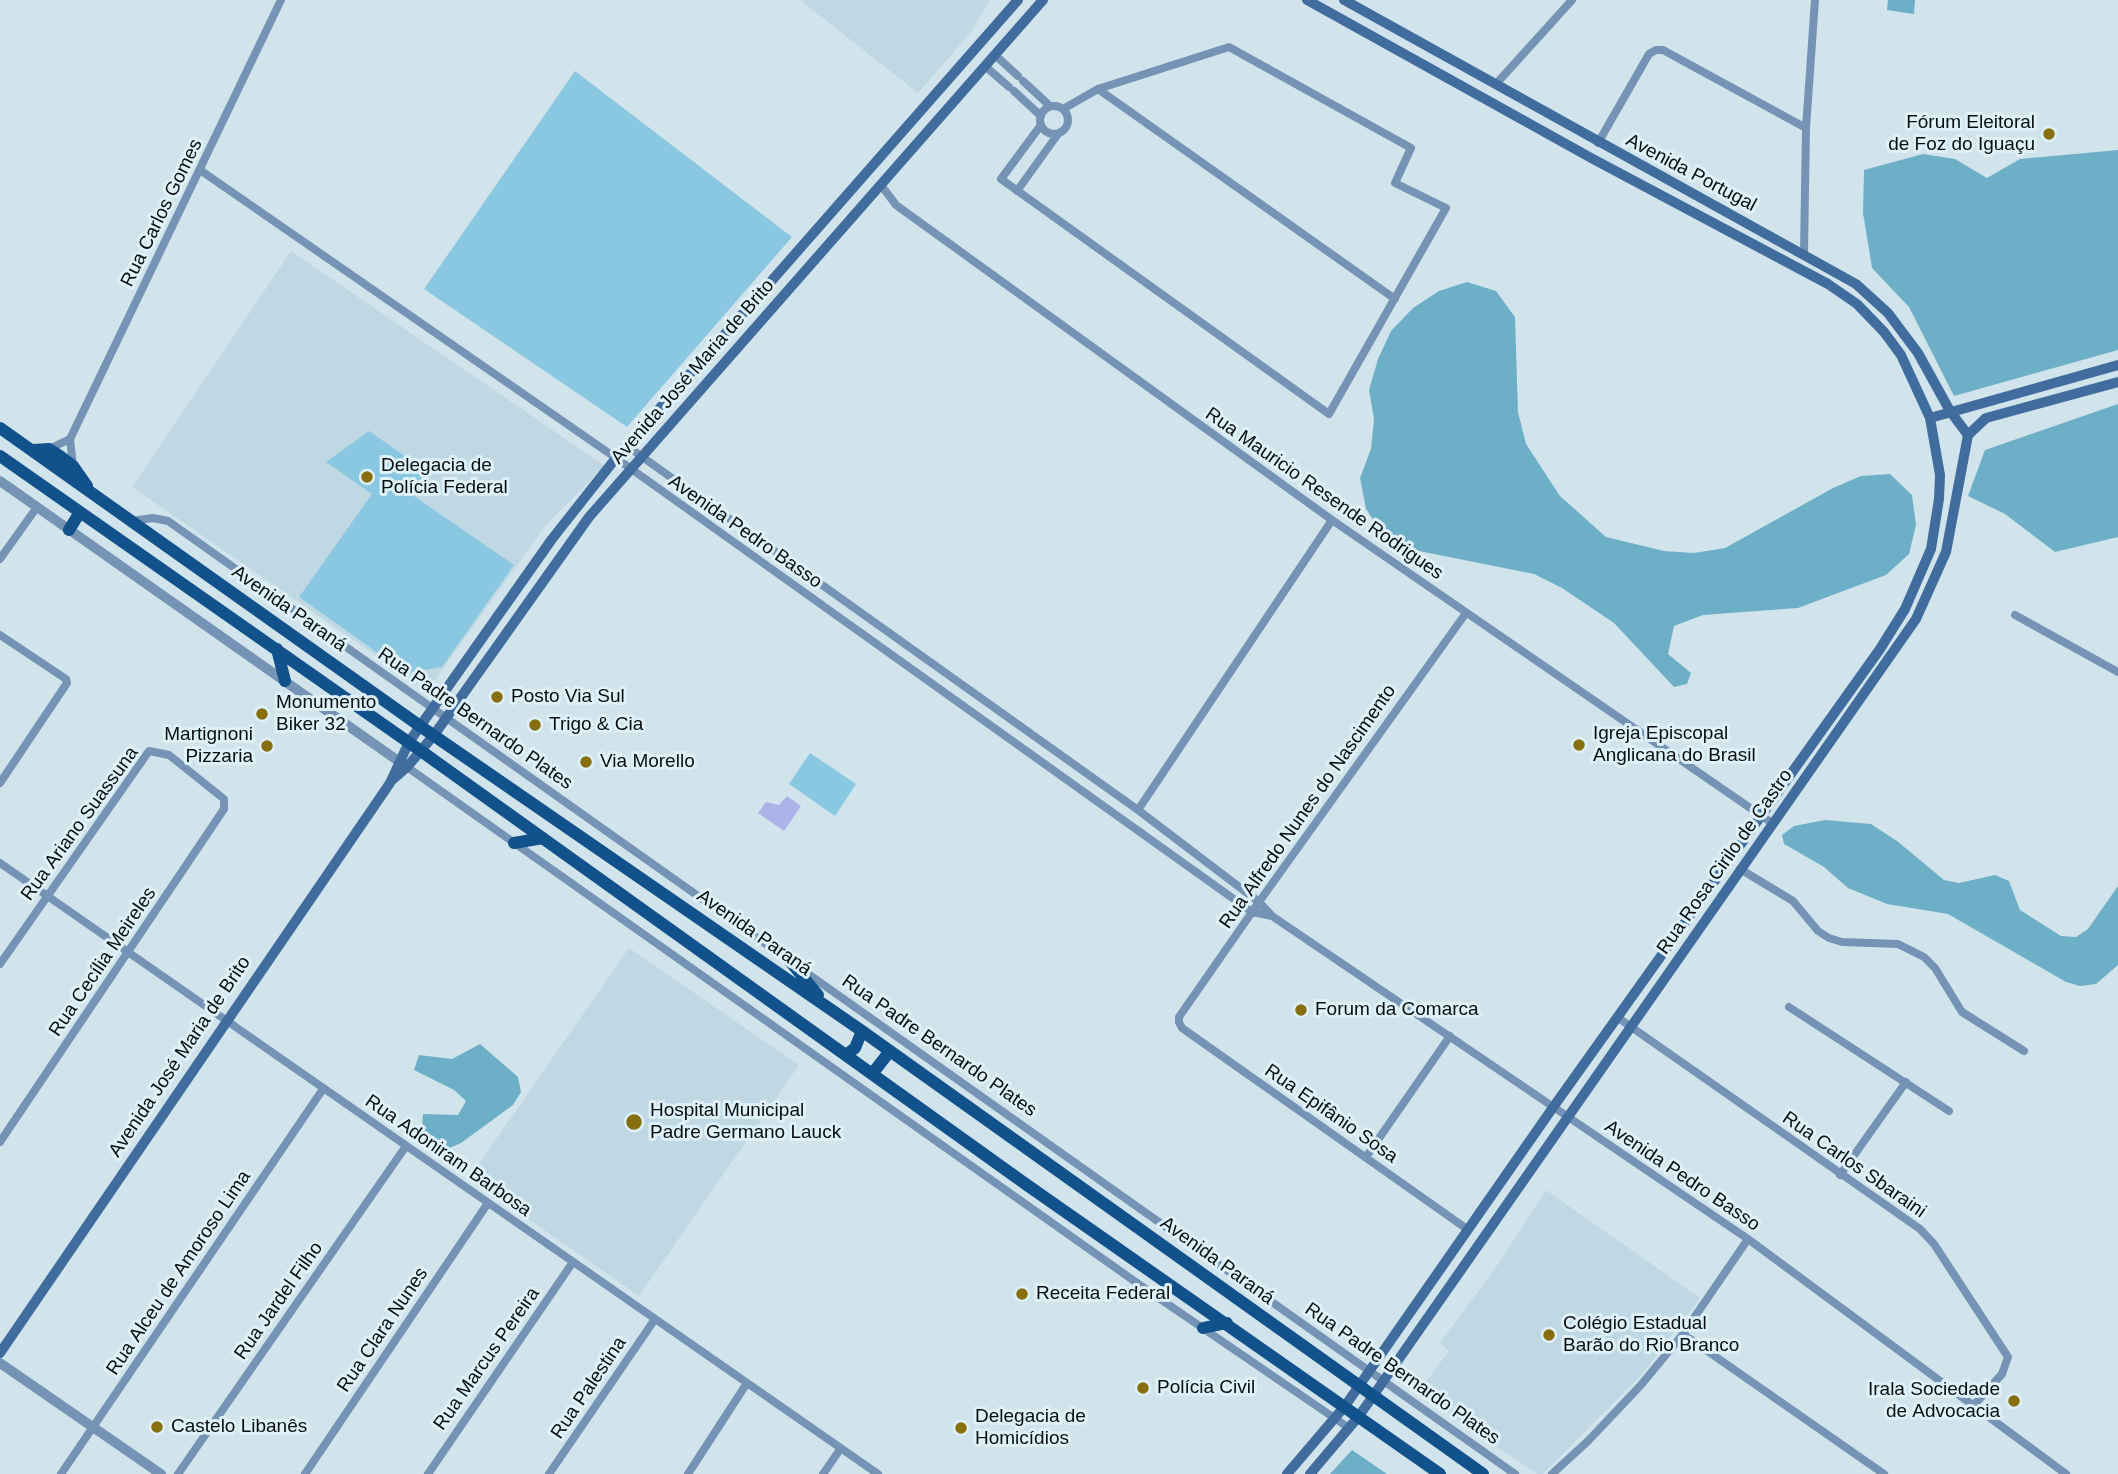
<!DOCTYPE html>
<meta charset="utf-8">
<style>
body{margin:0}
canvas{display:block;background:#d2e4eb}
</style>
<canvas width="2118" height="1474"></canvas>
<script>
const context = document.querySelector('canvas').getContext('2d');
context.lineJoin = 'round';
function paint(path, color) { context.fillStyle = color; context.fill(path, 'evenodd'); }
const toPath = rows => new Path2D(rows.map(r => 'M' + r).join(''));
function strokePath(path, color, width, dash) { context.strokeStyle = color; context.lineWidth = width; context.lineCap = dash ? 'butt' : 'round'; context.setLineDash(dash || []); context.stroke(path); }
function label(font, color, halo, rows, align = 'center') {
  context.font = font + ' Helvetica,sans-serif'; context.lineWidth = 6; context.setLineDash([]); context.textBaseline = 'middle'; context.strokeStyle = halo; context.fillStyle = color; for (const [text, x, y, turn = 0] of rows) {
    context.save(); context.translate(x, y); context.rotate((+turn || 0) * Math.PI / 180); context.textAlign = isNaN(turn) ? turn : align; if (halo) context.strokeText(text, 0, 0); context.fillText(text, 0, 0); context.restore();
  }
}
paint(toPath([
 [800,0,990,0,971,32,918,93],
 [291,251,605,466,546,525,427,691,132,487],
 [629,948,799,1065,639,1296,469,1178],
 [1546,1190,1700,1298,1643,1373,1543,1474,1537,1474,1418,1392,1449,1351,1440,1343,1501,1260]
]), '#bfd8e3');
paint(toPath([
 [575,71,792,237,627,427,424,289],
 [369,431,426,471,411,494,514,565,442,667,406,673,299,597,372,494,326,462],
 [810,753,856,784,835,816,789,784]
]), '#8ac8e1');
paint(toPath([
 [1888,0,1915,0,1914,14,1887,10],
 [2118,150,2118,350,1954,396,1909,307,1872,268,1863,213,1864,170,1923,154,1955,159,1987,178,2020,159],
 [1467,282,1496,291,1515,317,1518,412,1526,444,1560,496,1606,537,1664,551,1694,553,1725,548,1833,488,1861,476,1890,474,1912,495,1916,525,1909,554,1886,575,1798,608,1703,615,1674,626,1668,654,1691,673,1687,684,1674,687,1614,623,1562,588,1534,574,1409,549,1382,533,1366,509,1360,478,1371,449,1374,419,1369,390,1378,359,1391,331,1413,308,1439,291],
 [2118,404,2118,537,2055,552,2005,514,1968,496,1985,450],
 [1825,820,1871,824,1897,841,1944,880,1959,883,1995,875,2009,881,2020,910,2061,936,2076,937,2088,929,2118,886,2118,965,2096,984,2080,986,2066,982,1948,914,1887,904,1848,888,1824,867,1784,844,1782,835,1794,826],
 [480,1044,518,1077,521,1092,513,1105,461,1143,447,1149,432,1144,422,1131,423,1114,458,1115,466,1101,454,1090,414,1070,419,1055,452,1059],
 [1352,1450,1387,1474,1330,1474]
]), '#6eafc8');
paint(toPath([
 [787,796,801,806,784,831,758,813,766,802,779,805]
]), '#acb3e8');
strokePath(toPath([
 [995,55,1018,76],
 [985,66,1009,87],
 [1023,81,1050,106],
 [1496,84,1572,0],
 [1098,89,1395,299],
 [1014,91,1041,116],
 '1040 120a14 14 0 1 1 28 0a14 14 0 1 1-28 0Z',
 [1041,125,1001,179,1329,414,1446,208,1395,183,1411,148,1229,47,1098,89,1063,109],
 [1598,143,1649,54,1656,50,1663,50,1806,128],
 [200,170,616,458,1252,912,1272,916],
 [881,185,896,205,1332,520,1772,823],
 [1017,191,1058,134],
 [1804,254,1806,128,1815,0],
 [627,446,1138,810,1259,902,1272,916,1748,1239,2066,1474],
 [49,449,70,439],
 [73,466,70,439,281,0],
 [132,521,153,518,168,521,1515,1474],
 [0,559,37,507],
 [1466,613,1259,902,1179,1017,1179,1022,1182,1028,1467,1229],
 [2015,615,2118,672],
 [0,635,66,679,67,683,0,783],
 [407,767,1147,1290,1349,1428],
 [1138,810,1332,520],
 [0,863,878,1474],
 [1740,869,1793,901,1818,931,1829,938,1842,942,1898,944,1924,957,1935,968,1962,1012,2024,1051],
 [0,964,149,751,169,755,224,799,224,809,0,1142],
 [1789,1007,1949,1111],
 [1617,1017,1920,1229,1934,1244,2008,1357,2002,1374,1974,1405],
 [1366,1157,1450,1036],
 [1840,1175,1906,1082],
 [1683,1334,1884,1474],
 [61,1474,323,1089],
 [178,1474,406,1146],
 [305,1474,488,1203],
 [428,1474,573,1262],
 [549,1474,655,1319],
 [688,1474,747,1383],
 [823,1474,841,1448],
 [1552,1474,1587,1442,1641,1385,1683,1334,1748,1239]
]), '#7594b5', 8);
strokePath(toPath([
 [0,481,404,765],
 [0,1363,161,1474]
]), '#7594b5', 10);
strokePath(toPath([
 [1307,0,1593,159,1828,284,1857,304,1884,332,1901,355,1930,418],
 [1344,0,1856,284,1888,313,1918,353,1950,411,1968,435],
 [391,781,407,767,434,735,589,517,1043,0],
 [0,1353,390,783,409,742,552,539,616,458,1018,0],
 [1287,1474,1345,1406,1554,1106,1880,649,1905,609,1931,549,1939,499,1940,475,1930,418,2118,365],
 [1310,1474,1359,1416,1916,619,1946,552,1968,435,1986,418,2118,382]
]), '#406d9e', 10);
strokePath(toPath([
 [0,428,420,726,862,1031,1483,1474],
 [32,450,49,449,60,456,73,466,87,486],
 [0,456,421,751,1027,1185,1440,1474],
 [69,530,80,512],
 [277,649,285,681],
 [514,843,543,838],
 [789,960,818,995],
 [846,1055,855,1048,862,1031],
 [872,1074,890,1051],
 [1203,1328,1227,1323]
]), '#11518c', 12);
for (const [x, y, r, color] of [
 [2049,134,7,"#876f0f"],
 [367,477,7,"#876f0f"],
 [497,697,7,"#876f0f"],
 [262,714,7,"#876f0f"],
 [535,725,7,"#876f0f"],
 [1579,745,7,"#876f0f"],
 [267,746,7,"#876f0f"],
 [586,762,7,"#876f0f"],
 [1301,1010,7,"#876f0f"],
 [634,1122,9,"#876f0f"],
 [1022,1294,7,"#876f0f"],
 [1549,1335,7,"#876f0f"],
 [1143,1388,7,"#876f0f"],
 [2014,1401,7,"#876f0f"],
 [157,1427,7,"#876f0f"],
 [961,1428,7,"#876f0f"]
]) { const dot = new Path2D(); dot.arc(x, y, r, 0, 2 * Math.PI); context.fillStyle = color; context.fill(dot); strokePath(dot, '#dff1f8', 2.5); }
label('19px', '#090f11', '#dff1f8', [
 ["Fórum Eleitoral",2035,123,"right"],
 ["de Foz do Iguaçu",2035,145,"right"],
 ["Delegacia de",381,466],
 ["Polícia Federal",381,488],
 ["Posto Via Sul",511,697],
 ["Monumento",276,703],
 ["Biker 32",276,725],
 ["Trigo & Cia",549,725],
 ["Igreja Episcopal",1593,734],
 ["Anglicana do Brasil",1593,756],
 ["Martignoni",253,735,"right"],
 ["Pizzaria",253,757,"right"],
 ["Via Morello",600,762],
 ["Forum da Comarca",1315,1010],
 ["Hospital Municipal",650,1111],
 ["Padre Germano Lauck",650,1133],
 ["Receita Federal",1036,1294],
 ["Colégio Estadual",1563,1324],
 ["Barão do Rio Branco",1563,1346],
 ["Polícia Civil",1157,1388],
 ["Irala Sociedade",2000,1390,"right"],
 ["de Advocacia",2000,1412,"right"],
 ["Delegacia de",975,1417],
 ["Homicídios",975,1439],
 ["Castelo Libanês",171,1427]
], 'left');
label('19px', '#090f11', '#dff1f8', [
 ["Avenida Portugal",1691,173,28],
 ["Rua Carlos Gomes",162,213,-64],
 ["Avenida José Maria de Brito",693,372,-49],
 ["Rua Mauricio Resende Rodrigues",1324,494,35],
 ["Avenida Pedro Basso",745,532,35],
 ["Avenida Paraná",289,609,35],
 ["Rua Padre Bernardo Plates",475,719,35],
 ["Rua Alfredo Nunes do Nascimento",1308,807,-55],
 ["Rua Ariano Suassuna",80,824,-54],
 ["Rua Rosa Cirilo de Castro",1725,862,-55],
 ["Avenida Paraná",754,933,35],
 ["Rua Cecília Meireles",103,962,-56],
 ["Rua Padre Bernardo Plates",939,1046,35],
 ["Avenida José Maria de Brito",180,1057,-56],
 ["Rua Epifânio Sosa",1331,1114,35],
 ["Rua Adoniram Barbosa",448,1156,35],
 ["Rua Carlos Sbaraini",1854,1165,35],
 ["Avenida Pedro Basso",1682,1176,34],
 ["Avenida Paraná",1217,1261,36],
 ["Rua Alceu de Amoroso Lima",179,1273,-56],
 ["Rua Jardel Filho",279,1301,-55],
 ["Rua Clara Nunes",383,1330,-56],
 ["Rua Marcus Pereira",487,1359,-55],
 ["Rua Padre Bernardo Plates",1402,1374,35],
 ["Rua Palestina",589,1388,-56]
]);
</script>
